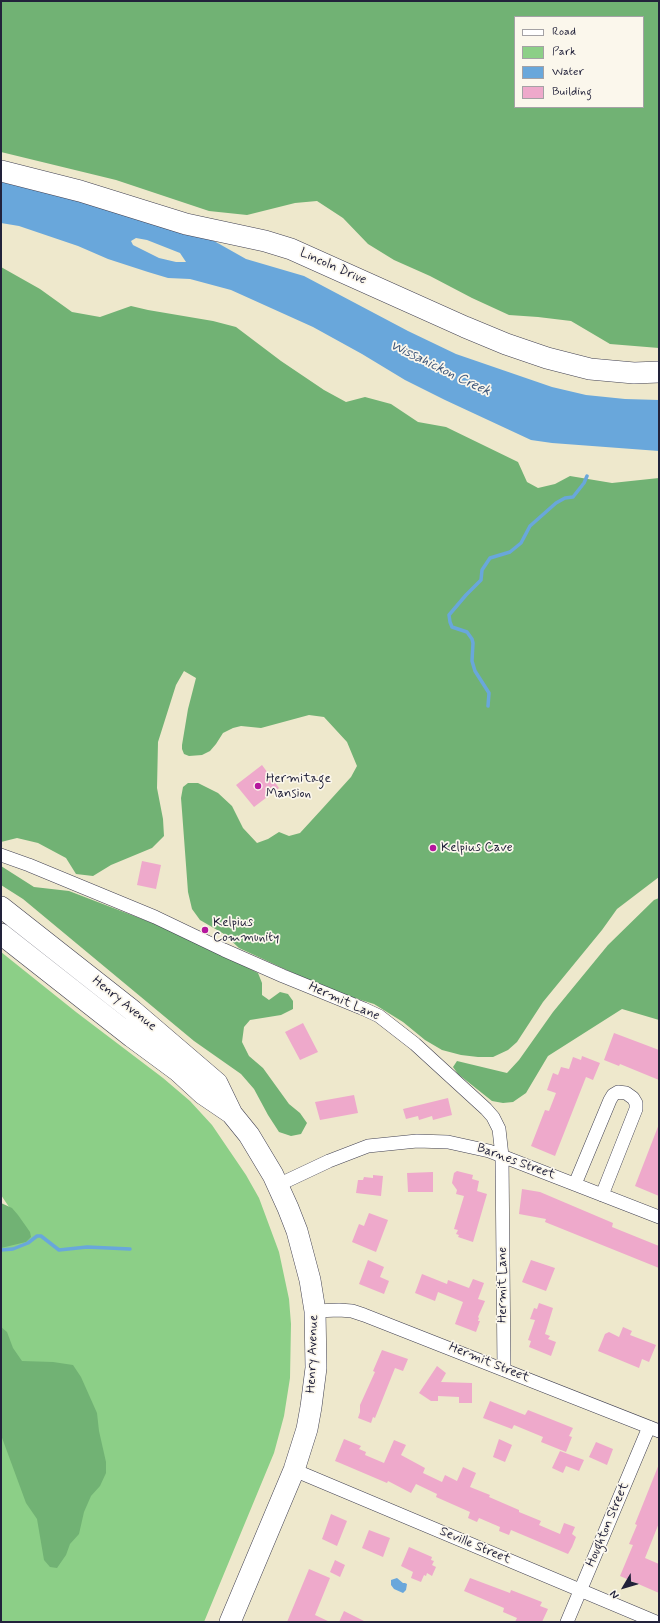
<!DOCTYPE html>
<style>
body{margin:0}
#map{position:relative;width:660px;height:1623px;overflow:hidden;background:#eee8cc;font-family:Mynerve,sans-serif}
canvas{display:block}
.frame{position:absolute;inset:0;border:2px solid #22223b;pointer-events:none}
.legend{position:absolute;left:514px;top:16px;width:130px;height:92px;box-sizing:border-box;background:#fbf7ec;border:1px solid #a4a2a5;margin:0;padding:5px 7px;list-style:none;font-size:12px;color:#22223b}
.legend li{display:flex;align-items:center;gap:8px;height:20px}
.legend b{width:20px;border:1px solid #a4a2a5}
.north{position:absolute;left:604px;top:1567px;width:40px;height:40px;-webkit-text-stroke:3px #fbf7ec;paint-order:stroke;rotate:232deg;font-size:11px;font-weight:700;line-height:16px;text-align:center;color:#22223b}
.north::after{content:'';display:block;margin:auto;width:14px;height:18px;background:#22223b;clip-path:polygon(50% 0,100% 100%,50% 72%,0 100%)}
</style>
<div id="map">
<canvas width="660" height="1623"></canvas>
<div class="frame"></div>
<ul class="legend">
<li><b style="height:5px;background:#fff"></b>Road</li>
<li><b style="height:11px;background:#8ccf87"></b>Park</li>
<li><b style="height:11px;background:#69a7db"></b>Water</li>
<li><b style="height:11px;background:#eea9cb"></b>Building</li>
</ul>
<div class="north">N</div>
</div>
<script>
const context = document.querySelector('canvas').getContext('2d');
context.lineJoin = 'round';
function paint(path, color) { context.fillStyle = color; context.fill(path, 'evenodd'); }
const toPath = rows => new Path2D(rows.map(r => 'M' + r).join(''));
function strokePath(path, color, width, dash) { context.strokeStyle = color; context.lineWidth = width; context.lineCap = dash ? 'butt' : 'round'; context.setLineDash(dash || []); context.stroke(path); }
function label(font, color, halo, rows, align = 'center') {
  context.font = font + ' Mynerve,sans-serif'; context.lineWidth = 3.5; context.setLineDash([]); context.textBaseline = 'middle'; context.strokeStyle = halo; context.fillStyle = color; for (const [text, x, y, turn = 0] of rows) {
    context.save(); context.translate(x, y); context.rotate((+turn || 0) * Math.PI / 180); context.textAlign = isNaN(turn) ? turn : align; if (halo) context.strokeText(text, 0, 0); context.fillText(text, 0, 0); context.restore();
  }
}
paint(toPath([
 [1,952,76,1012,163,1078,190,1101,212,1125,246,1175,259,1198,279,1252,289,1299,291,1324,290,1378,284,1416,274,1453,204,1622,1,1622,1,1242,13,1213,1,1195]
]), '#8ccf87');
paint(toPath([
 [1,1,659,1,659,348,610,344,571,321,538,317,509,315,472,298,430,276,394,260,368,244,343,218,317,201,295,203,247,215,209,211,116,180,1,152],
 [515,17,643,17,643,107,515,107],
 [1,267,40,289,72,312,100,317,131,306,148,310,213,321,236,327,281,361,324,390,346,402,365,397,391,404,418,422,446,427,518,462,527,482,538,488,555,484,570,476,612,483,659,478,659,877,617,909,602,930,543,1002,517,1042,508,1050,493,1057,478,1057,461,1055,442,1050,425,1040,403,1022,374,1004,348,996,304,978,239,948,224,934,200,920,192,909,188,892,182,811,181,798,183,787,188,783,198,783,218,793,232,806,243,828,257,843,268,839,279,832,289,836,300,833,322,809,351,777,357,766,347,742,324,717,309,715,261,728,241,726,233,728,223,733,216,744,210,751,202,755,189,756,184,754,182,749,182,745,188,709,196,678,184,671,176,685,158,742,157,788,163,819,164,836,152,848,111,865,93,876,76,874,66,858,38,843,17,838,1,842],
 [1,866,34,887,69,891,168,929,212,949,258,973,262,983,262,995,269,1000,280,992,288,994,293,1001,293,1009,281,1015,250,1020,244,1027,242,1042,249,1056,263,1068,289,1104,300,1113,307,1123,301,1134,291,1136,279,1132,268,1115,254,1089,241,1074,194,1041,23,899,1,885],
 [659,898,659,1020,622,1009,548,1056,526,1093,513,1102,503,1103,492,1101,458,1074,453,1067,457,1061,507,1073,519,1060,553,1012,608,945,654,900],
 [1,1203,12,1208,18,1215,30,1232,31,1237,26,1242,1,1248],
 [1,1327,7,1332,13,1348,22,1361,53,1362,73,1365,81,1377,97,1413,99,1431,106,1462,106,1473,100,1486,91,1496,84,1512,79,1534,70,1544,66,1555,57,1568,50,1567,44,1560,37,1519,26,1503,1,1435]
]), '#71b274');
paint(toPath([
 [1,179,207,237,246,259,304,276,408,331,456,354,552,387,586,395,625,399,659,400,659,451,552,443,531,440,445,400,405,380,362,354,313,327,231,290,190,279,168,278,148,272,108,259,78,246,19,226,1,223],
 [136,238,147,240,180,253,186,262,176,262,159,258,133,245,131,241],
 [397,1578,403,1583,405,1583,407,1584,406,1590,403,1593,394,1589,391,1585,391,1580]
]), '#69a7db');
strokePath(toPath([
 [488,706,489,693,475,671,472,661,473,643,472,639,467,632,452,627,450,622,449,615,466,595,481,580,482,570,490,558,510,552,521,543,530,526,556,503,565,498,573,497,584,483,587,476],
 [1,1250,13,1249,28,1243,37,1236,41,1236,59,1250,87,1247,130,1249]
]), '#69a7db', 3.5);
paint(toPath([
 [262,765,279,788,254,807,236,785],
 [142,861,161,865,156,889,137,885],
 [303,1023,318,1052,300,1060,285,1032],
 [614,1033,659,1050,659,1080,620,1064,619,1066,604,1060],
 [582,1056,600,1063,593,1080,586,1077,555,1156,531,1146,545,1110,549,1111,556,1093,547,1090,553,1073,558,1075,561,1067,569,1069,573,1057,581,1060],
 [354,1095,358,1113,320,1120,315,1102],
 [448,1098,452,1115,433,1120,432,1116,419,1120,418,1116,406,1119,403,1109],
 [659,1124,659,1196,635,1186],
 [457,1171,473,1175,472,1179,479,1181,477,1191,487,1194,473,1242,458,1237,459,1235,456,1234,458,1230,454,1229,464,1196,456,1194,457,1190,452,1183,454,1173],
 [433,1172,433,1192,408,1192,407,1173],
 [373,1175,383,1176,381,1196,356,1193,358,1180,363,1180,364,1177,373,1178],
 [522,1189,540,1192,613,1223,612,1227,659,1246,659,1268,545,1222,546,1219,519,1214],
 [369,1213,388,1220,376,1252,352,1242,359,1224,364,1226],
 [368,1260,384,1267,380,1277,389,1281,384,1294,359,1284],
 [531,1260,555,1268,546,1291,522,1282],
 [422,1274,447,1284,448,1280,469,1288,473,1279,484,1283,478,1299,485,1301,478,1317,479,1318,478,1321,480,1321,476,1332,455,1324,463,1302,438,1292,435,1301,415,1293],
 [539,1303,553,1308,545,1334,550,1336,548,1339,556,1342,551,1356,529,1347,531,1341,528,1340,535,1320,530,1319,534,1308,537,1309],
 [623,1327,632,1331,630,1335,656,1345,649,1362,642,1359,639,1368,598,1351,605,1334,609,1332,619,1337],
 [382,1350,408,1359,403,1371,395,1368,375,1418,373,1417,371,1423,358,1418,360,1412,360,1405,375,1372,373,1371],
 [437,1366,446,1373,441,1382,472,1383,472,1403,459,1403,459,1397,438,1396,438,1401,431,1401,419,1393],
 [490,1401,525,1415,528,1410,573,1428,569,1436,572,1437,566,1452,541,1442,543,1437,514,1425,512,1429,483,1418],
 [344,1439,361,1446,359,1449,366,1452,365,1455,384,1463,394,1440,406,1445,401,1455,425,1468,423,1473,442,1482,445,1475,457,1481,463,1467,476,1473,470,1487,490,1495,489,1497,519,1510,519,1512,541,1521,539,1525,560,1534,564,1523,575,1527,572,1534,576,1537,572,1547,568,1554,511,1530,509,1535,499,1531,500,1527,479,1518,477,1522,468,1518,470,1512,436,1497,437,1494,416,1484,411,1493,388,1481,387,1483,340,1463,335,1461],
 [499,1439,512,1445,505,1462,493,1457],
 [596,1442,613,1449,607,1465,589,1457],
 [560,1451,584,1460,579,1471,566,1466,563,1473,552,1468],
 [659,1464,659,1523,645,1558,659,1564,659,1593,620,1576,633,1545,629,1544,637,1525,635,1524],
 [331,1514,347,1521,337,1546,322,1539],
 [369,1530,390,1538,383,1557,362,1548],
 [409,1547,432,1557,431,1560,434,1561,432,1565,436,1567,432,1576,427,1573,426,1576,424,1575,421,1582,411,1578,413,1572,401,1566],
 [335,1560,345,1565,340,1577,330,1572],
 [309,1569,330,1578,315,1615,330,1622,287,1622],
 [470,1578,510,1593,511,1590,542,1602,540,1606,548,1609,542,1622,515,1622,517,1618,503,1612,504,1608,464,1591],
 [344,1611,366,1622,339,1622]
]), '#eea9cb');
const minor = toPath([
 [1,855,29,865,155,917,224,950,283,976,364,1009,379,1016,415,1044,486,1109,493,1117,499,1129,502,1156,504,1370],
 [575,1184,610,1100,613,1095,618,1092,626,1093,633,1098,636,1103,636,1109,602,1195],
 [278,1185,329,1161,368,1146,417,1141,448,1142,489,1151,659,1217],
 [315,1311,339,1310,352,1311,364,1315,659,1431],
 [294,1470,656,1622],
 [567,1622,649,1427]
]);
const primary = toPath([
 [1,171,80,191,186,224,265,241,291,249,465,327,506,344,547,358,590,369,634,373,659,372],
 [1,907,133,1011,217,1083,232,1114,249,1135,273,1175,288,1208,297,1231,310,1280,315,1311,316,1368,311,1407,307,1429,294,1470,230,1622],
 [1,934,132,1037,178,1071,203,1094,231,1113]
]);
strokePath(minor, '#414051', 14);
strokePath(primary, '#414051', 22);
strokePath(minor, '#fff', 13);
strokePath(primary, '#fff', 21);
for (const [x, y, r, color] of [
 [258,786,4,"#b5179e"],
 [433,848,4,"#b5179e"],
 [205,930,4,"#b5179e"]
]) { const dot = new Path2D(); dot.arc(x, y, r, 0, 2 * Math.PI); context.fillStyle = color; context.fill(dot); strokePath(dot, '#fbf7ec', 1.5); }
label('13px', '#22223b', '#fbf7ec', [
 ["Lincoln Drive",333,267,24],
 ["Hermit Lane",344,1002,24],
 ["Henry Avenue",124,1004,39],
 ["Barnes Street",516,1162,20],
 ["Hermit Lane",503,1285,-90],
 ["Henry Avenue",313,1354,-88],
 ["Hermit Street",489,1363,22],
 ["Houghton Street",608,1525,-67],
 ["Seville Street",475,1546,23]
]);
label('13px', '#22223b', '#fbf7ec', [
 ["Hermitage",266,779],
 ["Mansion",266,794],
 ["Kelpius Cave",441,848],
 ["Kelpius",213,923],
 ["Community",213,938]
], 'left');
label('italic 14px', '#3e577b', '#fbf7ec', [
 ["Wissahickon Creek",440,369,26]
]);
</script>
